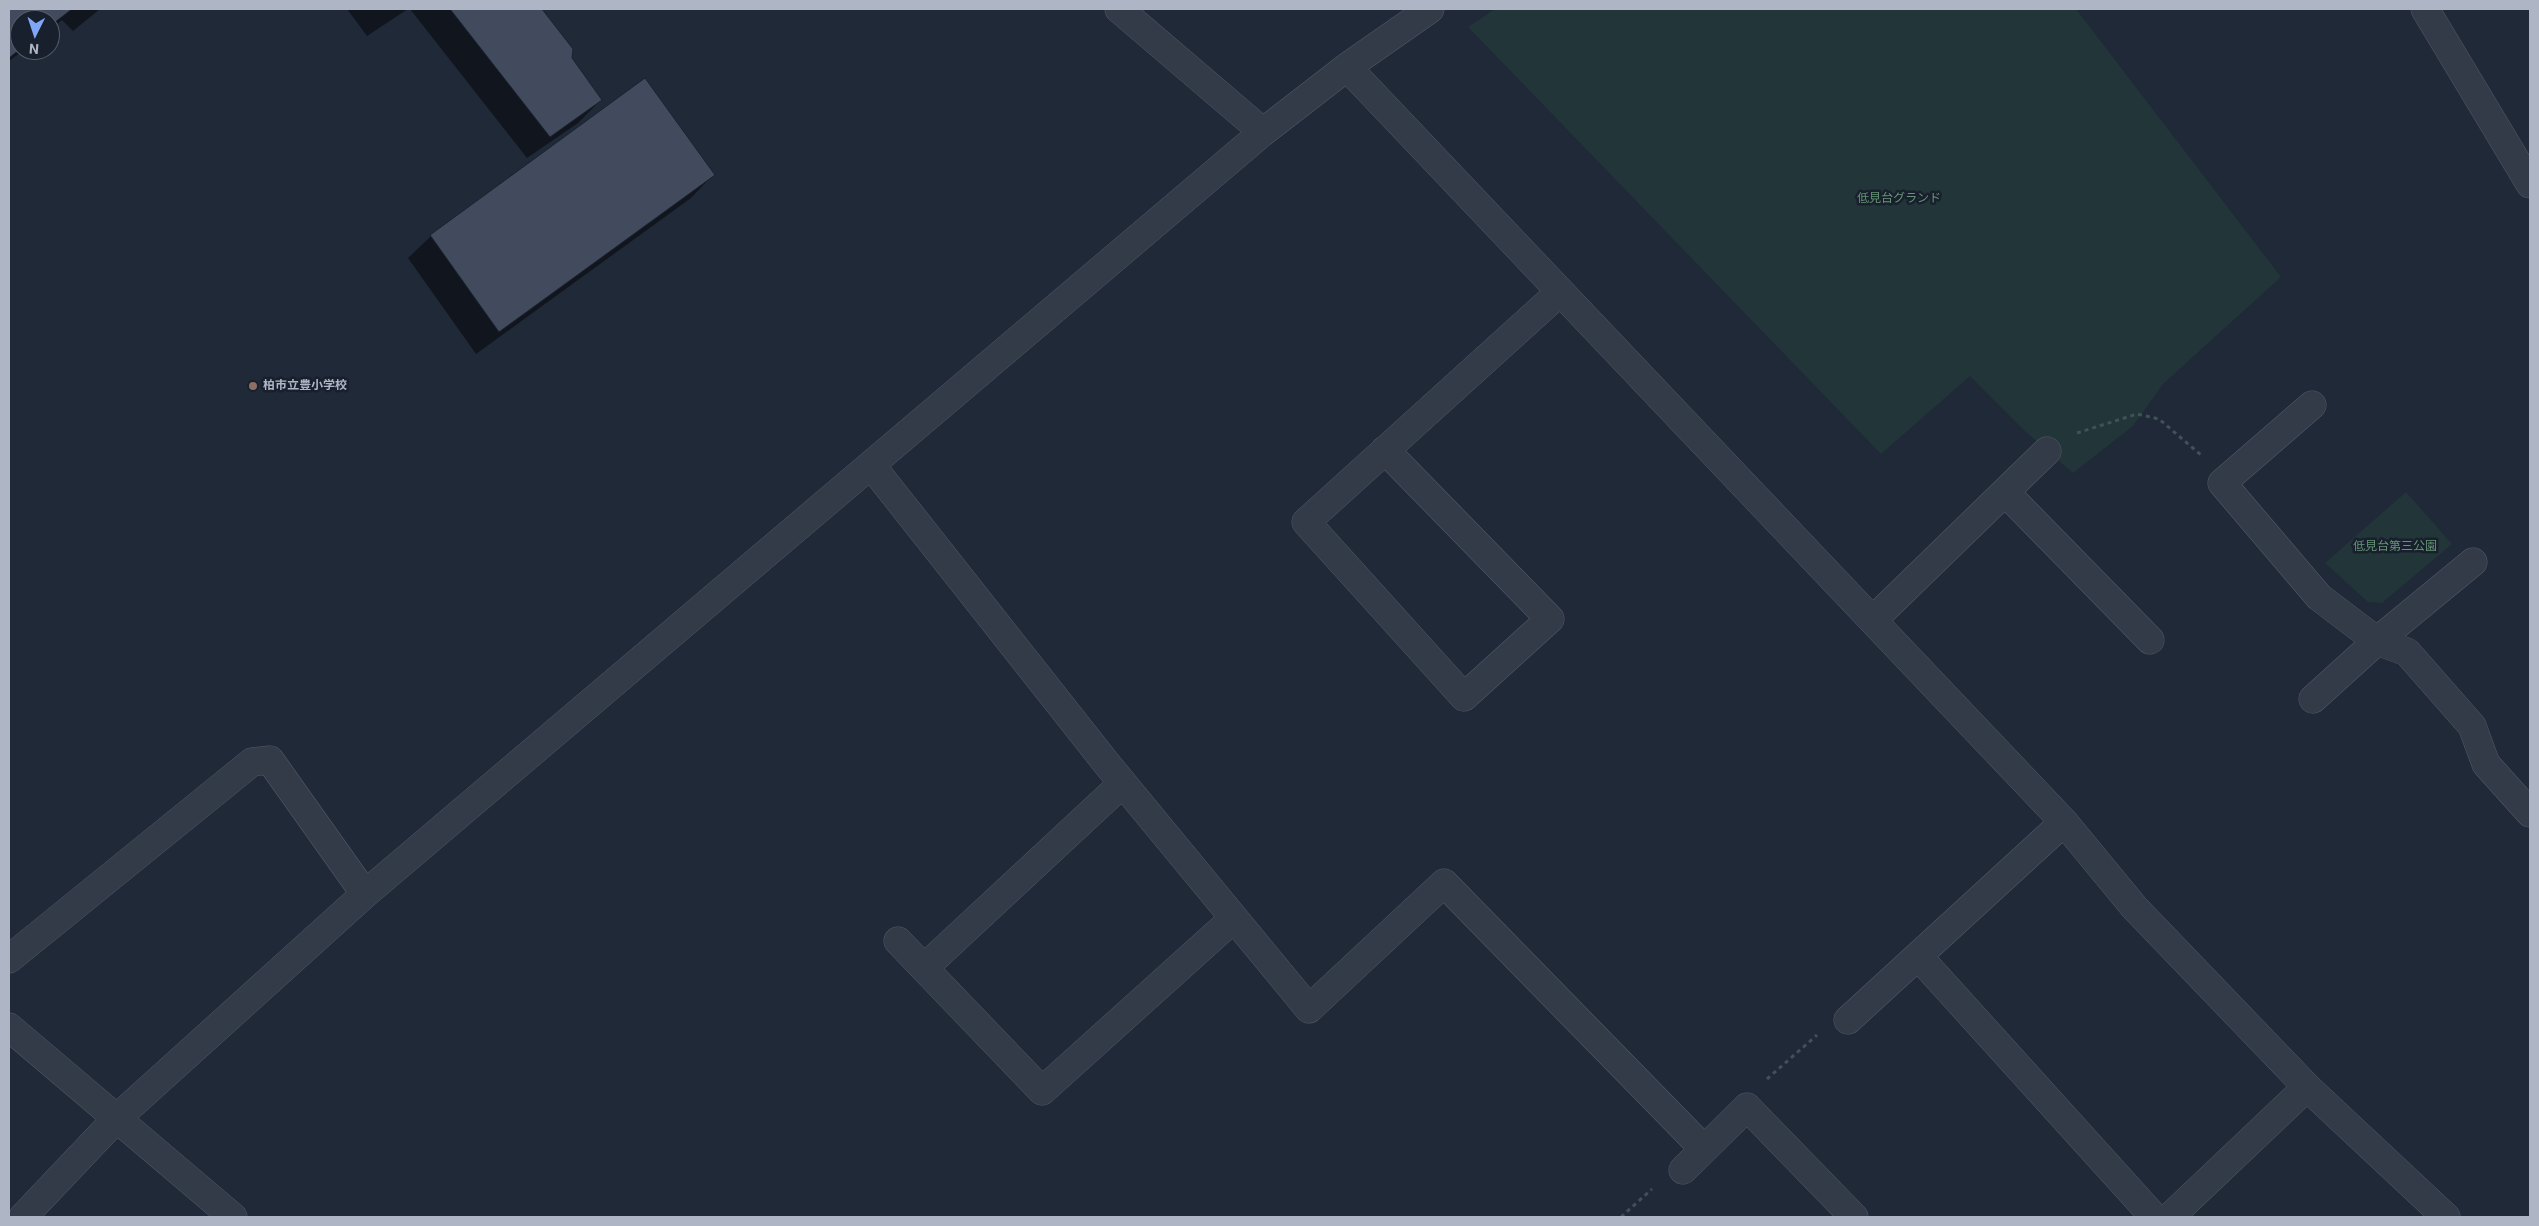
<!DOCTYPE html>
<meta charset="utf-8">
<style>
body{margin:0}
#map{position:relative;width:2539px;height:1226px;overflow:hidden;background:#202938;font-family:Roboto,sans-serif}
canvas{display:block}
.frame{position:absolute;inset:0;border:10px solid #aeb5c5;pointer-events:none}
.north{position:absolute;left:10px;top:10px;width:50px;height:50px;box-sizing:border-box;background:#19202d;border:1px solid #555c6a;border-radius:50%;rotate:184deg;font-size:14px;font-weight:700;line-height:20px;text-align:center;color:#aeb5c5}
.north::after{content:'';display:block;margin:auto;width:18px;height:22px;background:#80a6f8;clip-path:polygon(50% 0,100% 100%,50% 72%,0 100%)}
</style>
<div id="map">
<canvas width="2539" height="1226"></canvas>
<div class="frame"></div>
<div class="north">N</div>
</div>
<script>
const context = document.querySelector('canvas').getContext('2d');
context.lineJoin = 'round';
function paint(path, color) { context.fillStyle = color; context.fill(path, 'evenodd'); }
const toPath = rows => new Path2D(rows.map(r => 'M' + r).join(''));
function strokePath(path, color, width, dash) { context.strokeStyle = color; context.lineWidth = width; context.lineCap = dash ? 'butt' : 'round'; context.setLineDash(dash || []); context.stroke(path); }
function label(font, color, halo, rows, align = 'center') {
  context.font = font + ' Roboto,"Noto Sans JP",sans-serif'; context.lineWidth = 5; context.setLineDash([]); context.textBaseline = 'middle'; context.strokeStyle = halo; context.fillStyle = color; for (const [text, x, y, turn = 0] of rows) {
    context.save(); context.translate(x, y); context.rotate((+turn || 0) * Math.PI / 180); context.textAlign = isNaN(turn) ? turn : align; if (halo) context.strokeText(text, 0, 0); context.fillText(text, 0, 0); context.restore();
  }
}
paint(toPath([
 [1495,9,2076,9,2281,277,2163,384,2133,426,2073,473,2025,431,1970,376,1881,454,1468,27],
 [2406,492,2452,544,2382,603,2368,602,2325,563]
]), '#223539');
paint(toPath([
 [9,9,100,9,73,31,62,20,50,30,50,20,20,20,20,50,24,50,9,61],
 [347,9,408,9,367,36],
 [410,9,540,9,571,50,571,58,601,100,578,123,527,158],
 [713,175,691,198,476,354,408,258,431,236]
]), '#0007');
const building = toPath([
 [9,9,72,9,50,26,50,20,20,20,20,49,9,58,9,9],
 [450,9,542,9,573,49,572,58,602,100,550,137,450,9],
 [645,78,715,175,499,332,430,235,645,78]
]);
paint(building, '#414b5d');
strokePath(building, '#1b222f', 1);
const minor = toPath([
 [1119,9,1263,132],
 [2425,9,2530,184],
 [1347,67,2064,822,2134,907,2307,1087,2446,1217],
 [2312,405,2222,483,2319,597,2377,641,2407,652,2472,726,2486,764,2530,813],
 [1385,450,1550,619,1464,697,1306,522,1560,292],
 [871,465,1107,764,1309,1009,1444,883,1704,1149],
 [2005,492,2150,640],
 [1873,620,2047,451],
 [2313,699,2377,641,2473,562],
 [898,941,1042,1091,1233,919],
 [1918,956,2154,1217],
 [9,959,252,762,270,760,365,894],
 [924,968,1123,783],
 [1848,1020,2064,822],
 [9,1027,233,1217],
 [1683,1170,1747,1107,1854,1217],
 [23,1217,117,1118,365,894,1263,132,1347,67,1430,9],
 [2170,1217,2307,1087]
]);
strokePath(minor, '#515866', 29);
strokePath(toPath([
 [2077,433,2137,414,2159,419,2201,455],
 [1767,1079,1817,1035],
 [1621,1217,1652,1189]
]), '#405256', 3, [4, 4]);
strokePath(minor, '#343b48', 28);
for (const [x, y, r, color] of [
 [253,386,5,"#8d6e63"]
]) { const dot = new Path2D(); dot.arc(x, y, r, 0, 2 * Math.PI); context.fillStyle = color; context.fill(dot); strokePath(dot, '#19202d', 2); }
label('12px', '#669574', '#19202d', [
 ["低見台グランド",1899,199],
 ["低見台第三公園",2395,547]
]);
label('bold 12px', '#aeb5c5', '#19202d', [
 ["柏市立豊小学校",263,386]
], 'left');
</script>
